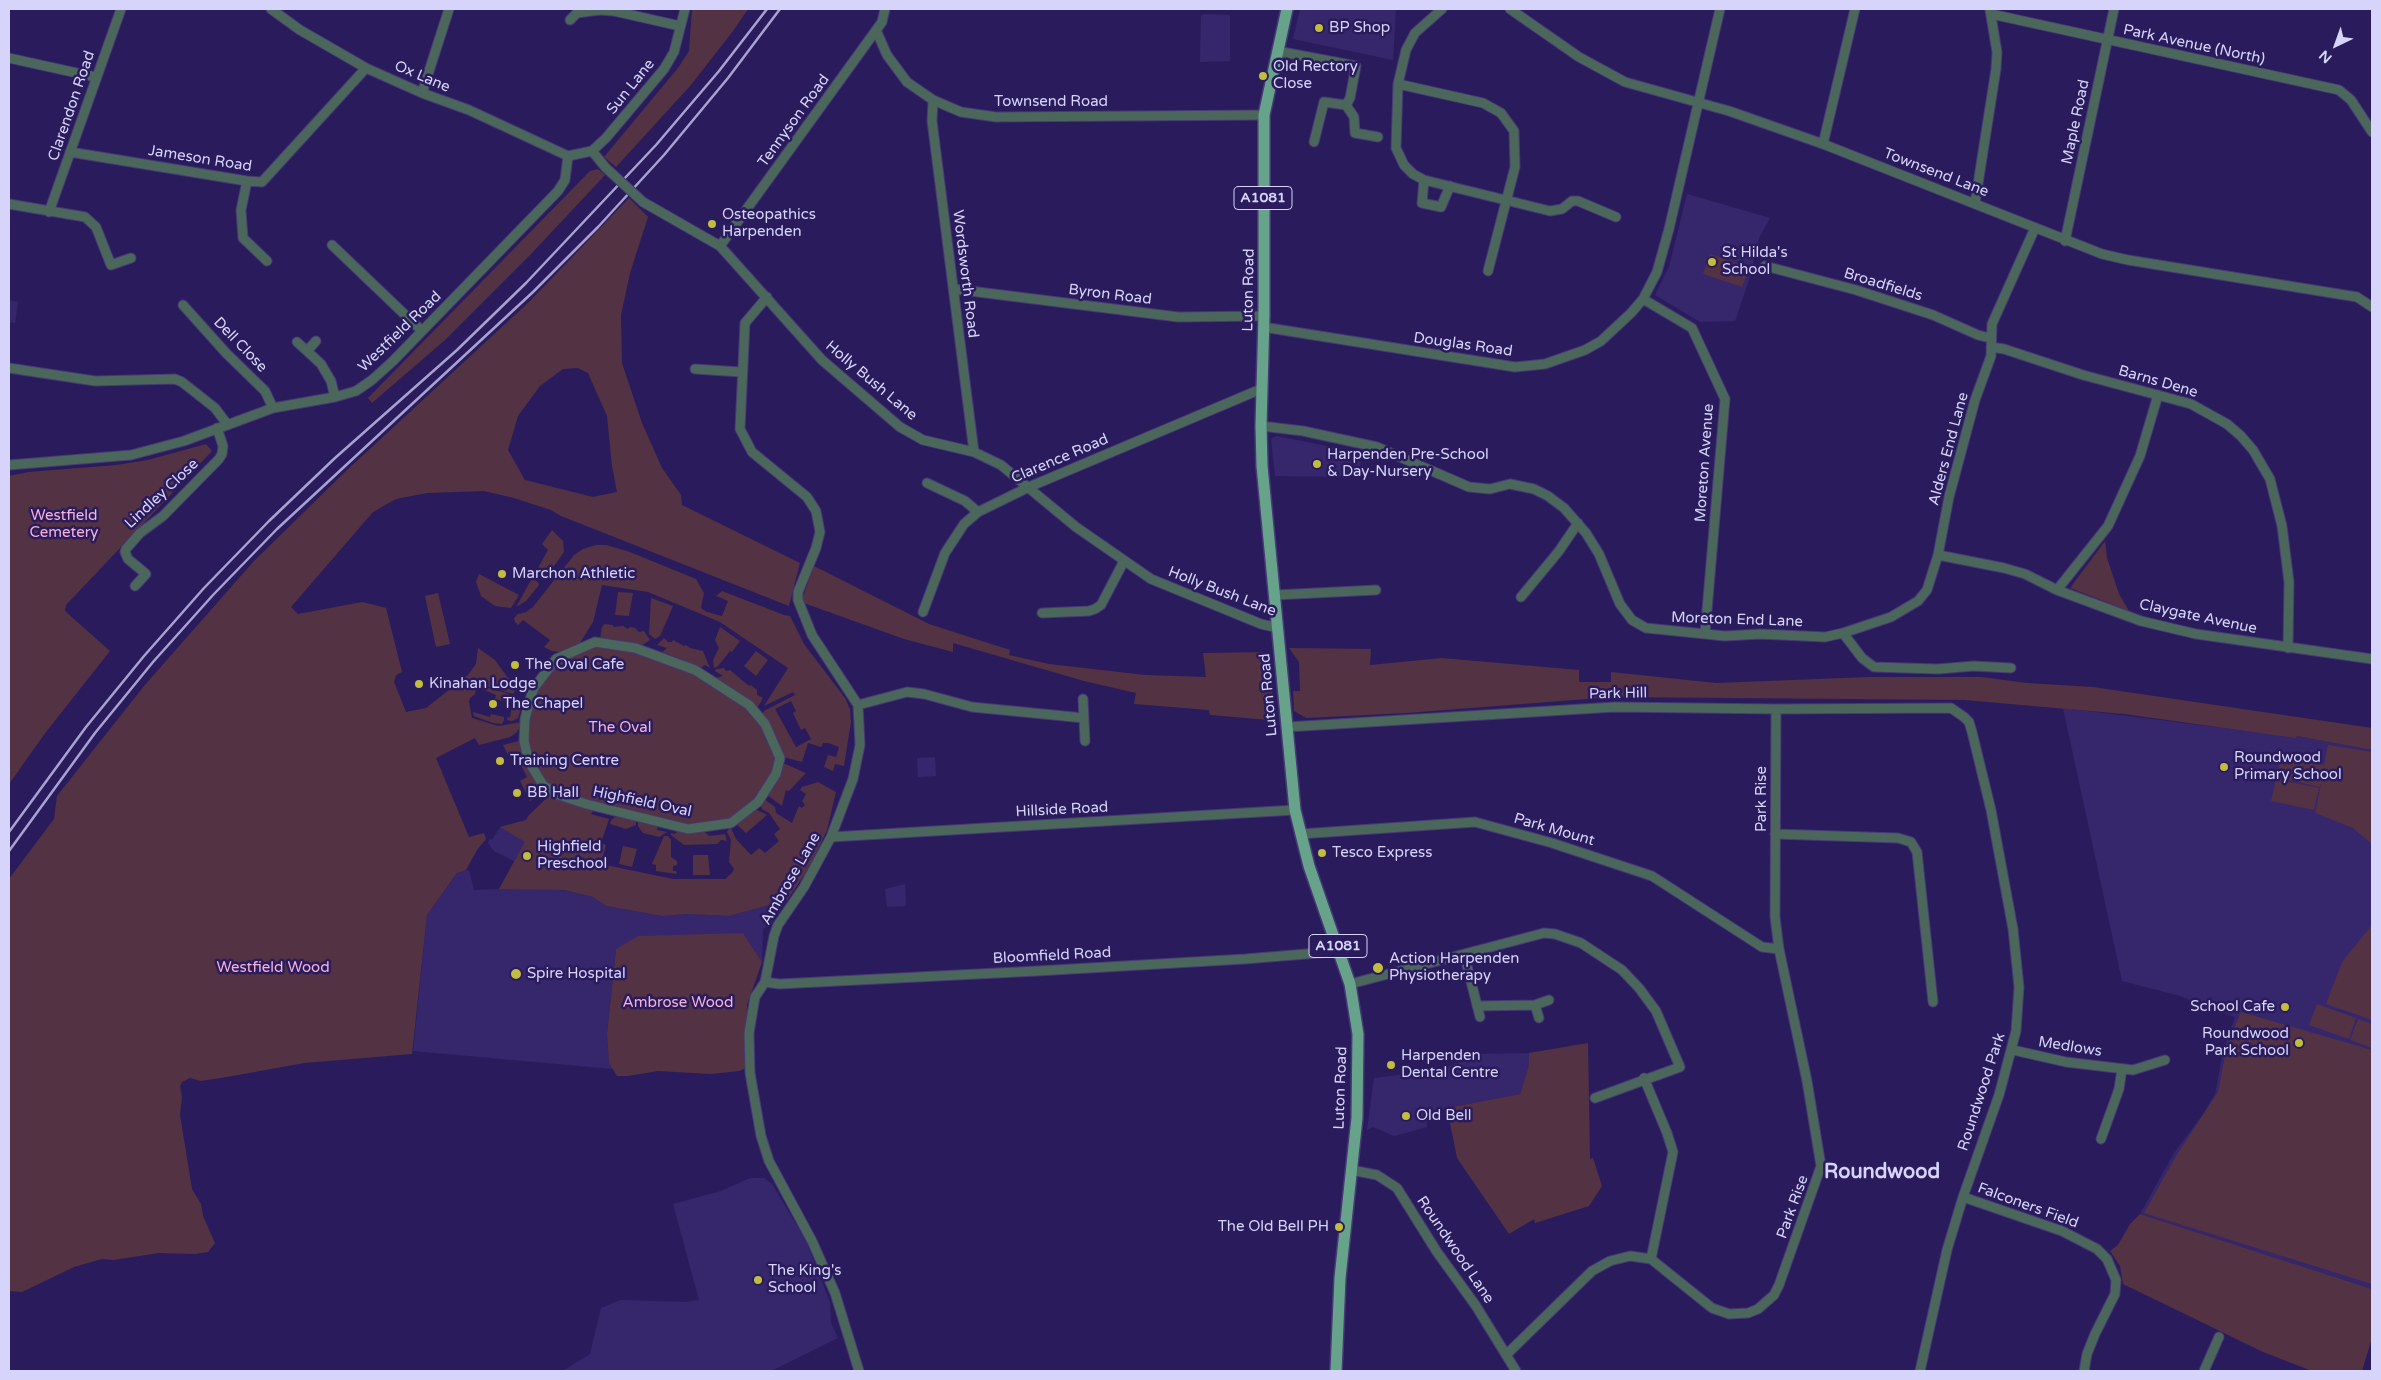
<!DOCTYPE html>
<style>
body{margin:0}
#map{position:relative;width:2381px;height:1380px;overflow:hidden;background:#2a1c5c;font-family:"Varela Round",sans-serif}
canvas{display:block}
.frame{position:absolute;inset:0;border:10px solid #d6d4fb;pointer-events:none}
.north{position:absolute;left:2311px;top:20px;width:50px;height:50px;-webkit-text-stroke:4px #2a1c5c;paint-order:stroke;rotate:222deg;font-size:14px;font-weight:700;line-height:20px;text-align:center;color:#d6d4fb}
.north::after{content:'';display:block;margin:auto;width:18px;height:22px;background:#d6d4fb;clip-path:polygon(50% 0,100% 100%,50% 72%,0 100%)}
</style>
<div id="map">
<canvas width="2381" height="1380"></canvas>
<div class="frame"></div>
<div class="north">N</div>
</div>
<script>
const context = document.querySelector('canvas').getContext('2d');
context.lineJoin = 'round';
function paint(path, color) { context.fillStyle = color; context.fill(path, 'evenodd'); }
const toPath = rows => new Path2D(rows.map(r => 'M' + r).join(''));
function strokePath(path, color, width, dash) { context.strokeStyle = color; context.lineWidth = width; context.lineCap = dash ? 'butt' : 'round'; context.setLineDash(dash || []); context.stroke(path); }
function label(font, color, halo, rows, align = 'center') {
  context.font = font + ' "Varela Round",sans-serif'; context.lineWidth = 5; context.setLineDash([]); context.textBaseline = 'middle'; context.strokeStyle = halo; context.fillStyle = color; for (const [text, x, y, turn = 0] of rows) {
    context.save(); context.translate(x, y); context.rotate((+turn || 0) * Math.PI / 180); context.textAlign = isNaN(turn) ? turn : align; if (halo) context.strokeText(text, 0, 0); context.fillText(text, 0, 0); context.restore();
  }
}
paint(toPath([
 [1300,9,1396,9,1393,60,1293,39],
 [1204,14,1230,15,1230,61,1200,62,1201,16],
 [1687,194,1770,218,1759,238,1750,277,1735,321,1700,322,1655,295,1669,267],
 [9,300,18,302,15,323,9,322],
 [1277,436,1361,453,1360,477,1275,476,1271,439],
 [2063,708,2296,737,2297,736,2372,750,2372,1289,2140,1214,2174,1153,2201,1117,2215,1094,2223,1051,2235,1017,2180,996,2122,981],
 [935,757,936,776,918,777,917,758],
 [526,820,526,889,564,890,593,897,606,906,662,916,689,914,729,916,787,900,771,924,763,929,762,962,743,933,616,949,607,1034,609,1063,613,1069,413,1051,427,915,459,871,469,870,474,890,499,889,514,861,494,851,488,843,490,839,492,840,500,827],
 [905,884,906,906,887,907,885,889],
 [1529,1053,1529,1065,1520,1094,1427,1112,1427,1127,1413,1131,1394,1136,1373,1127,1367,1130,1374,1078,1439,1070,1480,1054],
 [750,1178,764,1178,772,1184,805,1239,830,1302,831,1323,838,1338,771,1371,563,1371,590,1354,601,1308,620,1300,684,1302,699,1300,673,1204,721,1191]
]), '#36276c');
paint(toPath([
 [692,9,748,9,733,31,691,85,616,167,604,157,678,68,689,51],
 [598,169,605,175,532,253,445,340,372,403,368,398,590,171],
 [629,198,648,217,630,273,621,315,622,363,642,423,662,468,681,495,682,505,800,563,789,606,561,516,551,510,514,498,484,491,427,493,396,499,373,512,291,607,298,614,362,602,386,608,402,672,396,675,394,682,406,712,426,708,468,675,476,664,478,648,495,660,508,678,520,683,513,694,478,684,475,694,470,698,469,702,472,718,498,726,522,722,517,732,510,737,479,745,475,738,436,758,469,837,484,833,486,839,477,850,466,870,457,873,427,915,412,1054,304,1063,227,1077,201,1081,190,1078,182,1082,180,1086,182,1097,180,1115,192,1189,201,1204,203,1216,215,1243,208,1252,195,1254,159,1253,113,1260,102,1259,74,1267,22,1292,9,1291,9,879,54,819,57,796,144,686,254,561,346,471,529,302],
 [578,368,588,373,607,416,612,466,617,492,593,497,525,480,508,450,518,416,540,386,563,369],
 [1710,254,1750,267,1742,287,1703,274],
 [206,444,212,451,66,605,65,611,110,651,46,732,9,784,9,476,29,472,116,465,148,460],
 [552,530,563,541,564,552,552,569,547,570,544,568,534,580,538,582,539,585,526,601,516,607,548,550,542,544],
 [2105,541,2107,558,2119,594,2129,611,2070,588],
 [596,545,606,545,630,552,696,579,704,593,701,608,707,612,722,616,728,601,716,596,722,591,784,615,790,616,804,644,845,698,850,709,851,722,844,766,835,764,833,771,824,767,828,755,836,757,839,747,828,743,823,743,821,747,808,743,802,762,783,757,771,728,762,716,764,711,795,695,793,692,764,706,788,668,720,622,648,592,602,585,593,622,580,643,575,646,560,652,552,651,544,647,550,640,523,620,518,625,515,622,514,618,518,614,526,612,533,607,574,555,583,549],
 [791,701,796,711,793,713,801,730,805,728,811,739,796,747,775,709],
 [814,566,929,624,1010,650,1009,655,1049,664,1145,675,1206,677,1203,653,1269,652,1273,702,1269,720,1210,715,1209,710,1134,704,1136,693,1084,681,953,643,953,652,904,639,801,602],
 [479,574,519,595,511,608,495,606,481,596,476,582],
 [618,592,633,593,629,616,615,615],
 [438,593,450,644,436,647,425,596],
 [651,598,673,606,660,636,655,639,649,634],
 [605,624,612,625,614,627,623,626,628,629,630,627,635,628,639,632,644,631,650,640,641,646,600,639,602,627],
 [720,627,740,641,732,652,730,651,718,666,714,668,713,660,719,648,715,640],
 [664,638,668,642,672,642,673,640,684,646,686,645,690,648,703,651,710,668,705,665,699,669,684,660,662,652,667,648,657,645],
 [598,646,634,650,693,672,744,706,762,726,776,756,774,770,761,793,732,820,707,824,688,824,635,814,560,792,545,783,533,764,527,741,529,719,535,696,546,677,560,663,570,655],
 [1289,648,1371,649,1370,665,1442,658,1579,670,1579,682,1611,682,1611,672,1716,683,1869,677,1981,677,2027,683,2093,687,2372,728,2372,750,2297,736,2296,738,2124,714,1965,700,1612,697,1407,713,1306,718,1294,711,1293,691,1300,691,1299,662],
 [756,651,768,660,756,676,744,666],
 [724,668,726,671,730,670,749,686,751,685,757,690,757,695,763,698,756,710,743,697,715,678,723,676,715,671,716,669],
 [479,685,509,694,508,702,495,699,496,695,479,688],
 [513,700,518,703,521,709,518,718,512,721,507,720,508,717,510,718],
 [473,712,490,717,491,714,504,717,504,720,502,724,493,723,474,716],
 [519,741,547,792,530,801,520,781,527,777,515,753,508,755,503,745],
 [2328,745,2372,752,2372,844,2353,828,2315,813,2321,784,2319,787,2277,777,2281,756,2324,765],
 [783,763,806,773,789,791,786,790,782,806,767,795,780,775],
 [2276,779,2319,788,2314,810,2271,801],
 [818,782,836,792,827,830,810,867,787,900,729,916,689,914,662,916,606,906,593,897,564,890,499,889,525,842,500,827,526,820,529,815,551,794,594,809,591,814,609,819,601,843,606,845,601,864,673,879,725,879,732,873,734,869,729,862,731,840,727,832,730,826,736,839,751,855,759,848,765,853,779,841,774,834,780,829,769,813,762,809,761,806,764,799,775,807,776,813,792,823,799,806,802,808,805,805,802,801,806,794,800,790,802,787],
 [753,808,767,815,746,833,735,823],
 [618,815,636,820,636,825,626,829,610,824,611,820],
 [638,820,658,826,657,830,667,832,659,837,643,833,638,826],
 [679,829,704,831,709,836,725,834,727,841,721,840,717,844,684,845,671,835,671,833,675,834],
 [664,836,668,836,671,840,671,857,677,861,677,865,673,866,673,871,676,871,677,874,656,871,656,865,652,864],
 [623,846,637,849,632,867,619,864],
 [693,855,708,855,710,875,693,875],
 [2372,925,2372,1020,2326,1004,2342,962],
 [743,933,762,962,747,1005,746,1068,739,1071,711,1074,658,1071,628,1076,617,1076,609,1063,607,1034,616,949,638,936],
 [2317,1004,2356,1018,2349,1039,2309,1025],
 [2241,1012,2372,1050,2372,1284,2144,1213,2176,1156,2218,1092,2227,1045],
 [2358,1019,2372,1024,2372,1048,2350,1040],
 [1588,1043,1590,1159,1593,1158,1602,1186,1589,1206,1535,1223,1534,1219,1509,1234,1457,1158,1447,1108,1520,1094,1529,1065,1529,1053],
 [2140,1214,2372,1289,2372,1338,2362,1371,2312,1371,2263,1352,2123,1284,2120,1266,2110,1251,2118,1245,2130,1224]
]), '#533244');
const minor = toPath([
 [271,9,300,30,366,68,422,93,469,110,568,156],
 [1442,9,1415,33,1406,50,1398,84,1396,148,1404,165,1413,174,1424,180,1550,211,1562,209,1572,201,1578,201,1616,217],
 [1510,9,1579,57,1625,82,1729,111,1823,144,2102,254,2128,260,2357,297,2372,307],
 [1991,14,2339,90,2351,100,2372,132],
 [570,20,577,13,599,10,614,11,680,26],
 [876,30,887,55,907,82,933,100,961,112,996,117,1264,115],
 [1277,51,1356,66,1350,98,1346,105,1354,117,1355,133,1378,137],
 [9,58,95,77],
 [1398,84,1483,103,1501,113,1514,131,1515,167,1488,271],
 [422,93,449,9],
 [933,100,932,121,974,452],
 [1314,142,1324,102,1346,105],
 [1823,144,1855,9],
 [592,151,606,168],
 [70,152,247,181,262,182,366,68],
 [568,156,592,151,606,138,664,69,674,52,685,9],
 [1424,180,1422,203,1441,207,1450,186],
 [247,181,241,210,243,238,267,261],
 [643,202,720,246,822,360,900,427,923,440,974,452,1001,465,1076,527,1151,579,1261,624,1278,628],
 [1975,203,1996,69,1997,52,1990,10],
 [9,204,85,217,96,227,111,265,131,258],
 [49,212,121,9],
 [2065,241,2114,9],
 [332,245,422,331],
 [720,246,882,22,885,9],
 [1765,266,1856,290,1933,315,1978,335,1990,338],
 [954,289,1178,317,1264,316],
 [767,297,745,323,740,429,752,452,807,497,816,511,820,532,816,548,798,592,798,600,812,635,858,705,860,745,853,779,831,837,804,887,778,925,774,936,765,982,755,997,749,1033,750,1073,761,1136,769,1161,812,1241,835,1293,859,1371],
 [1643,299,1692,328,1725,399,1705,634],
 [183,305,226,353,265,391,273,408],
 [1263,327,1515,367,1545,364,1585,350,1601,341,1631,313,1643,299,1657,272,1669,229,1720,9],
 [316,341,307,351,321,364,331,381,335,397],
 [297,342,307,351],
 [1991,347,2004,349,2083,375,2191,404,2227,424,2241,436,2253,450,2270,479,2282,526,2289,582,2288,648],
 [9,368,95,381,175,379,182,382,215,408,227,424],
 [695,369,741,372],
 [1261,426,1303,431,1377,447,1469,487,1490,489,1510,484,1534,489,1548,496,1564,508,1586,533,1599,554,1620,604,1632,620,1646,628,1725,636,1760,634,1825,637,1843,633,1891,617,1918,601,1927,590,1938,555,1949,497,1975,400,1991,356,1992,324,2035,228],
 [9,465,131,455,184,441,273,408,335,397,356,391,372,380,393,361,558,191,565,180,568,156],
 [927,483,965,501,978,512],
 [1938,555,2004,568,2025,574,2057,590,2141,621,2196,634,2372,659],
 [135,586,146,574,128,559,125,552,126,549,140,533,163,516,219,459,222,454,223,446,217,428],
 [2057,590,2108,526,2140,456,2158,395],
 [1275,595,1376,590],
 [1521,597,1559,551,1578,523],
 [923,612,945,553,964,524,978,512,1029,487,1261,389],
 [1042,613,1089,611,1095,609,1101,605,1124,561],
 [1843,633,1862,658,1874,667,1938,669,1974,666,2011,668],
 [595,642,635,648,695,670,749,705,765,724,780,758,776,774,758,802,731,823,688,829,586,804,556,794,543,785,529,762,524,741,525,719,531,696,534,688,556,659,595,642],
 [1083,699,1085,741],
 [858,705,907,692,924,694,972,707,1084,718],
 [1287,727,1615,707,1776,709,1951,708,1964,717,1969,722,1972,732,1991,810,2013,929,2019,987,2016,1031,1999,1095,1963,1197,1947,1250,1920,1371],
 [1300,834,1475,822,1552,843,1652,876,1762,947,1779,949],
 [1775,834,1898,838,1911,842,1917,852,1933,1002],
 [831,837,1295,810],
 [1464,954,1480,1017],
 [765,982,779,984,1037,971,1245,959,1330,952,1339,949],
 [1350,984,1544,933,1555,934,1581,943,1622,970,1639,988,1656,1011,1680,1067,1595,1098],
 [1535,1005,1549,1000],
 [1477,1006,1535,1005,1539,1018],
 [2013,1050,2066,1062,2133,1070,2165,1060],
 [1644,1078,1667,1133,1673,1152,1651,1259],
 [2101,1139,2119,1089,2122,1069],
 [1351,1170,1377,1175,1397,1188,1437,1252,1476,1306,1516,1371],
 [1963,1197,2062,1231,2097,1249,2107,1259,2116,1280,2115,1294,2095,1334,2087,1354,2084,1371],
 [1506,1355,1592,1271,1610,1261,1630,1256,1651,1259,1712,1308,1729,1314,1748,1313,1758,1309,1774,1295,1779,1285,1821,1166,1807,1081,1779,949,1775,917,1776,709],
 [2204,1371,2219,1337]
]);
const major = toPath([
 [1287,9,1264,115,1264,316,1261,426,1262,466,1295,810,1309,866,1350,984,1358,1034,1357,1118,1340,1278,1336,1371]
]);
strokePath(minor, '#463975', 11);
strokePath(major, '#463975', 14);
strokePath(minor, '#4b675c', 9);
strokePath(major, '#67a38b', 11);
strokePath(toPath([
 [9,832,86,727,144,656,204,588,269,521,335,458,457,350,526,283,656,145,719,71,767,9],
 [9,851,95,733,153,662,213,595,277,529,533,292,598,227,664,155,728,78,780,9]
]), '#a8a2d0', 2.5);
const minorBridge = toPath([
 [606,168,643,202]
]);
strokePath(minorBridge, '#463975', 11, []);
strokePath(minorBridge, '#4b675c', 9);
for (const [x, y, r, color] of [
 [1319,28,5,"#c2bd3f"],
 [1263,76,5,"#c2bd3f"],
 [712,224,5,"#c2bd3f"],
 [1712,262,5,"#c2bd3f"],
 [1317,464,5,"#c2bd3f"],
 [502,574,5,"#c2bd3f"],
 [515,665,5,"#c2bd3f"],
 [419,684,5,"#c2bd3f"],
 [493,704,5,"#c2bd3f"],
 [500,761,5,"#c2bd3f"],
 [2224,767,5,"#c2bd3f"],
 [517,793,5,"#c2bd3f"],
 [1322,853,5,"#c2bd3f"],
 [527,856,5,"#c2bd3f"],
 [1378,968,6,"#c2bd3f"],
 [516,974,6,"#c2bd3f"],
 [2285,1007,5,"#c2bd3f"],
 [2299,1043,5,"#c2bd3f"],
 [1391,1065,5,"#c2bd3f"],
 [1406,1116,5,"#c2bd3f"],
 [1339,1227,5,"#c2bd3f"],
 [758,1280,5,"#c2bd3f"]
]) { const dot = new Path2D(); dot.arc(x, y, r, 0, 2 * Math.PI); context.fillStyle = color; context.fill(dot); strokePath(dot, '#2a1c5c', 2); }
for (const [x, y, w] of [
 [1263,198,58],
 [1338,946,58]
]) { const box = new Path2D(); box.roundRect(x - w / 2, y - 11.5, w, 23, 4); context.fillStyle = '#2a1c5c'; context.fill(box); strokePath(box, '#d6d4fb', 1); }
label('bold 14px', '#d6d4fb', null, [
 ["A1081",1263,198],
 ["A1081",1338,946]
]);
label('15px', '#d6d4fb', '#2a1c5c', [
 ["BP Shop",1329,28],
 ["Old Rectory",1273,67],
 ["Close",1273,84],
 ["Osteopathics",722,215],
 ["Harpenden",722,232],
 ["St Hilda's",1722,253],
 ["School",1722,270],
 ["Harpenden Pre-School",1327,455],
 ["& Day-Nursery",1327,472],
 ["Marchon Athletic",512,574],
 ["The Oval Cafe",525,665],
 ["Kinahan Lodge",429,684],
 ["The Chapel",503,704],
 ["Roundwood",2234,758],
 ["Primary School",2234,775],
 ["Training Centre",510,761],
 ["BB Hall",527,793],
 ["Highfield",537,847],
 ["Preschool",537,864],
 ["Tesco Express",1332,853],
 ["Action Harpenden",1389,959],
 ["Physiotherapy",1389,976],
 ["Spire Hospital",527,974],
 ["School Cafe",2275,1007,"right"],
 ["Roundwood",2289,1034,"right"],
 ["Park School",2289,1051,"right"],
 ["Harpenden",1401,1056],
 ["Dental Centre",1401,1073],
 ["Old Bell",1416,1116],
 ["The Old Bell PH",1329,1227,"right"],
 ["The King's",768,1271],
 ["School",768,1288]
], 'left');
label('15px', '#d6d4fb', '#2a1c5c', [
 ["Park Avenue (North)",2194,45,12],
 ["Ox Lane",422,77,23],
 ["Sun Lane",631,87,-51],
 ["Townsend Road",1051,102],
 ["Clarendon Road",72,106,-71],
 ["Tennyson Road",794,121,-54],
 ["Maple Road",2076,122,-78],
 ["Jameson Road",200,159,9],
 ["Townsend Lane",1936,173,21],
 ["Wordsworth Road",965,274,83],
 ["Broadfields",1883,285,17],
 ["Luton Road",1249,290,-89],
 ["Byron Road",1110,295,7],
 ["Westfield Road",400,332,-44],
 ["Dell Close",240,345,46],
 ["Douglas Road",1463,345,8],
 ["Holly Bush Lane",871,381,40],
 ["Barns Dene",2158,382,16],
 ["Alders End Lane",1949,449,-75],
 ["Clarence Road",1060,459,-23],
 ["Moreton Avenue",1705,463,-86],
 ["Lindley Close",162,494,-43],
 ["Holly Bush Lane",1222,592,21],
 ["Claygate Avenue",2198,617,12],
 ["Moreton End Lane",1737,620,2],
 ["Park Hill",1618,694,-1],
 ["Luton Road",1269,695,-95],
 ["Park Rise",1762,799,-90],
 ["Highfield Oval",642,802,12],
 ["Hillside Road",1062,810,-3],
 ["Park Mount",1554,830,16],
 ["Ambrose Lane",791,879,-60],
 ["Bloomfield Road",1052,956,-3],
 ["Medlows",2070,1047,9],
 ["Luton Road",1341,1088,-88],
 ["Roundwood Park",1982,1092,-72],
 ["Falconers Field",2028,1206,20],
 ["Park Rise",1793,1207,-70],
 ["Roundwood Lane",1455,1250,56]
]);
label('15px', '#f7b2d5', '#2a1c5c', [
 ["Westfield",64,516],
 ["Cemetery",64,533],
 ["The Oval",620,728],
 ["Westfield Wood",273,968],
 ["Ambrose Wood",678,1003]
]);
label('bold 20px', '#d6d4fb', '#2a1c5c', [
 ["Roundwood",1882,1173]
]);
</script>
